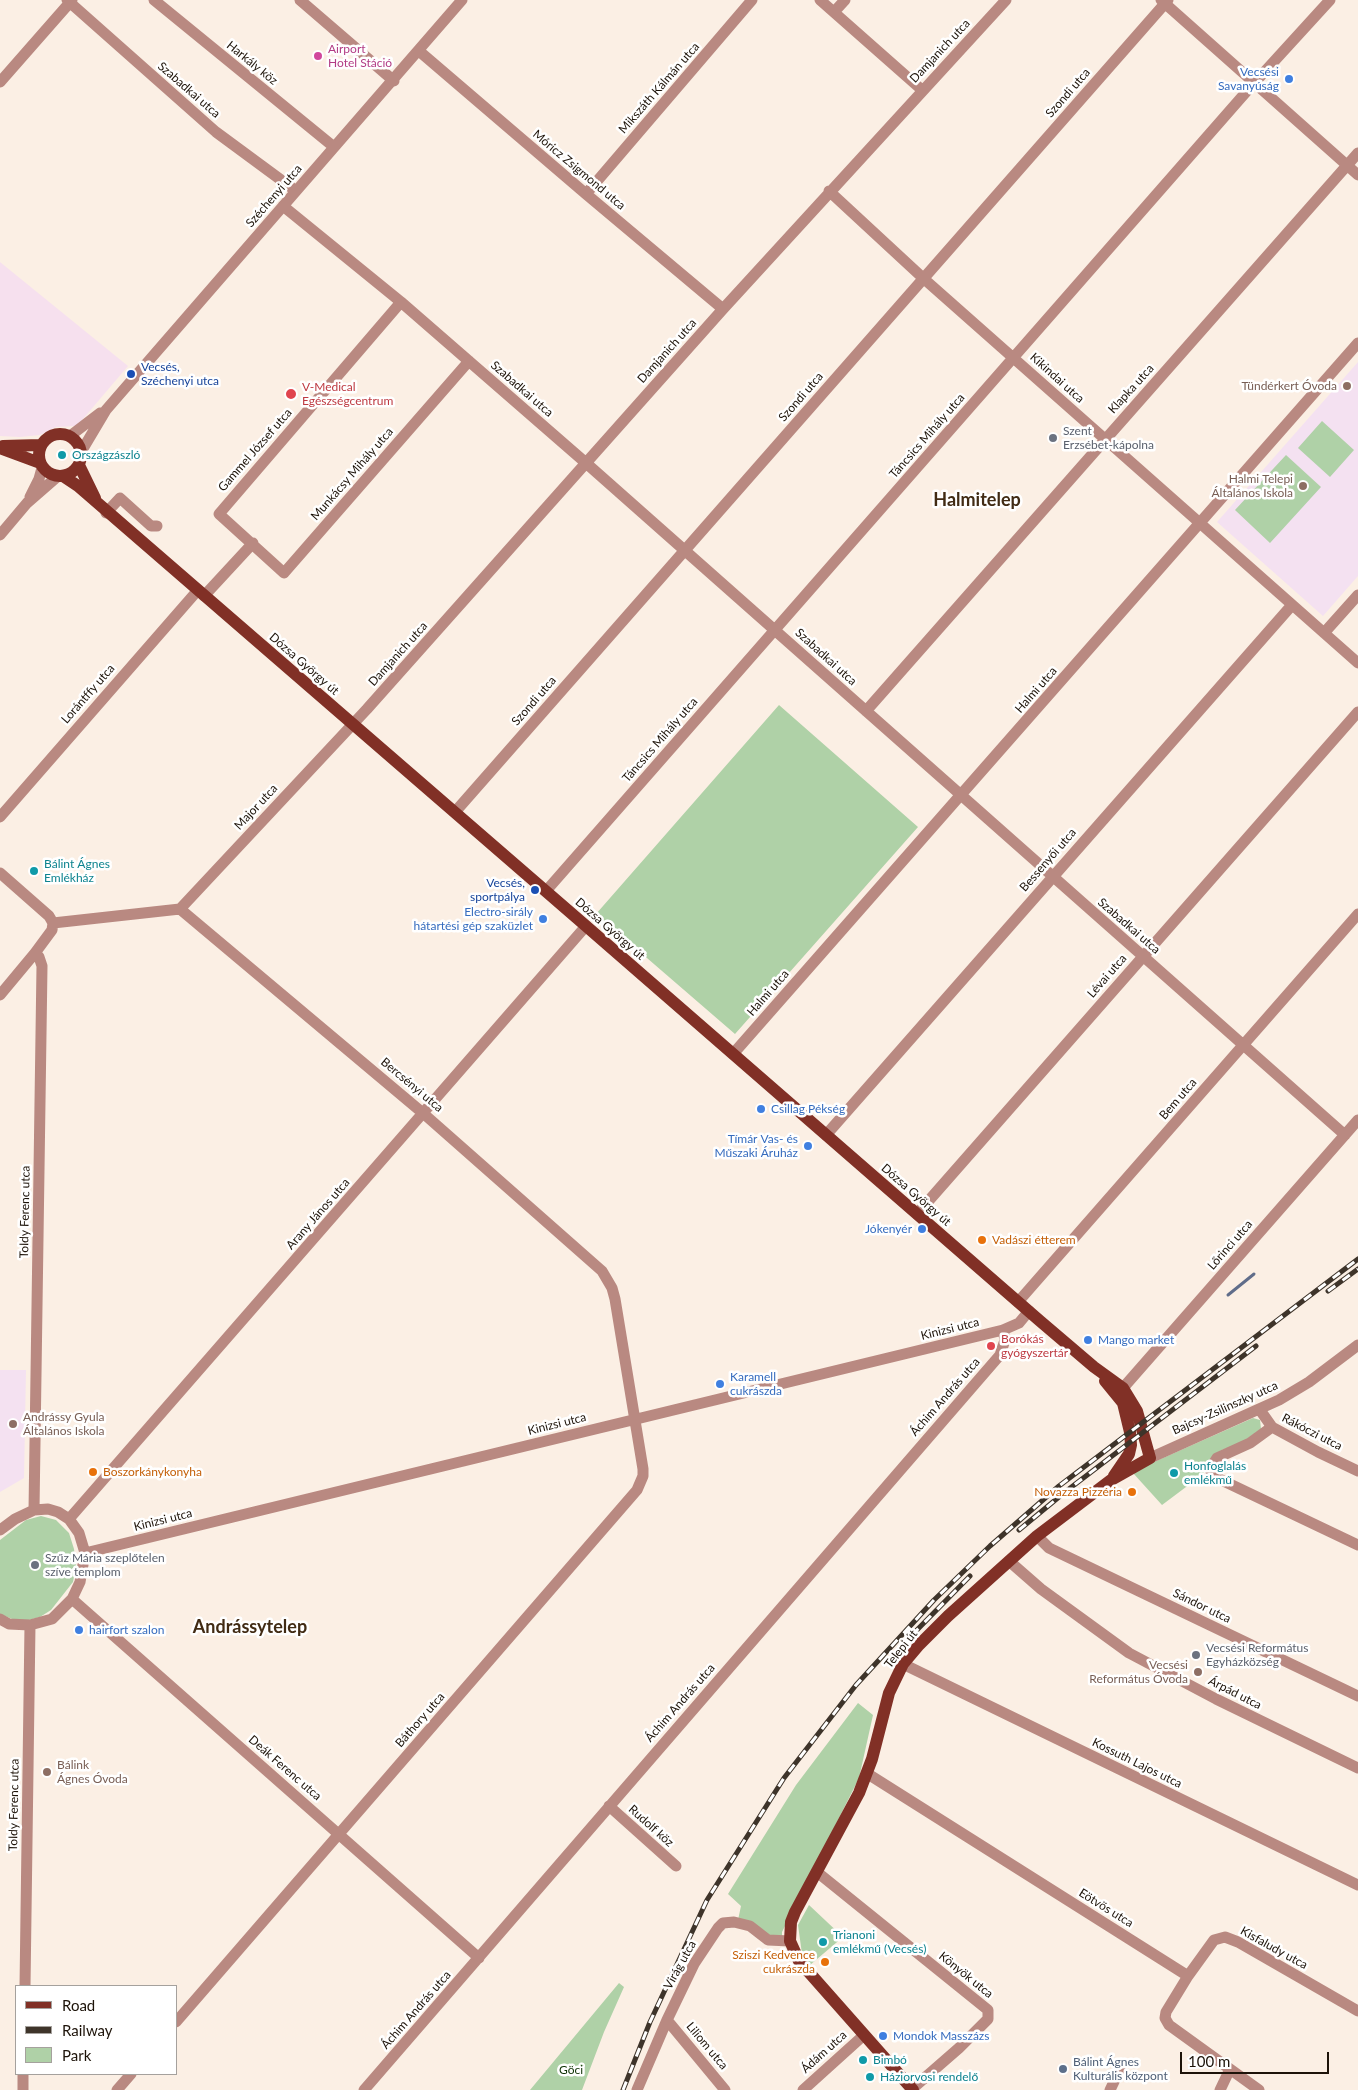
<!DOCTYPE html>
<meta charset="utf-8">
<style>
body{margin:0}
#map{position:relative;width:1358px;height:2090px;overflow:hidden;background:#fbefe4;font-family:Lato,sans-serif}
canvas{display:block}
.legend{position:absolute;left:15px;top:1985px;width:162px;height:90px;box-sizing:border-box;background:#fff;border:1px solid #a5a19d;margin:0;padding:6px 9px;list-style:none;font-size:15px;color:#1d1309}
.legend li{display:flex;align-items:center;gap:10px;height:25px}
.legend b{width:25px;border:1px solid #a5a19d}
.scale{position:absolute;left:1180px;top:2052px;width:149px;height:22px;box-sizing:border-box;border:2px solid #1d1309;border-top:0;padding-left:6px;font-size:15px;line-height:18px;white-space:nowrap;color:#1d1309;-webkit-text-stroke:4px #fff;paint-order:stroke}
</style>
<div id="map">
<canvas width="1358" height="2090"></canvas>
<ul class="legend">
<li><b style="height:6px;background:#813026"></b>Road</li>
<li><b style="height:6px;background:#3e342a"></b>Railway</li>
<li><b style="height:14px;background:#afd1a7"></b>Park</li>
</ul>
<div class="scale">100 m</div>
</div>
<script>
const context = document.querySelector('canvas').getContext('2d');
context.lineJoin = 'round';
function paint(path, color) { context.fillStyle = color; context.fill(path, 'evenodd'); }
const toPath = rows => new Path2D(rows.map(r => 'M' + r).join(''));
function strokePath(path, color, width, dash) { context.strokeStyle = color; context.lineWidth = width; context.lineCap = dash ? 'butt' : 'round'; context.setLineDash(dash || []); context.stroke(path); }
function label(font, color, halo, rows, align = 'center') {
  context.font = font + ' Lato,sans-serif'; context.lineWidth = 5; context.setLineDash([]); context.textBaseline = 'middle'; context.strokeStyle = halo; context.fillStyle = color; for (const [text, x, y, turn = 0] of rows) {
    context.save(); context.translate(x, y); context.rotate((+turn || 0) * Math.PI / 180); context.textAlign = isNaN(turn) ? turn : align; if (halo) context.strokeText(text, 0, 0); context.fillText(text, 0, 0); context.restore();
  }
}
paint(toPath([
 [0,262,128,366,77,426,56,427,40,435,20,437,0,436]
]), '#f6e0ee');
paint(toPath([
 [1358,362,1358,576,1323,616,1217,522],
 [0,1370,26,1370,24,1478,0,1492]
]), '#f4e1f1');
paint(toPath([
 [1322,421,1354,450,1330,477,1298,448],
 [1286,455,1321,487,1270,543,1235,510],
 [779,705,918,827,735,1034,596,914],
 [1253,1418,1260,1420,1261,1429,1241,1443,1222,1450,1214,1455,1202,1475,1162,1505,1133,1473,1154,1462],
 [41,1516,56,1520,69,1533,74,1549,76,1566,73,1582,51,1610,40,1617,25,1621,12,1619,0,1614,0,1540,26,1520],
 [858,1703,873,1715,859,1778,782,1932,782,1944,738,1920,741,1906,728,1894,796,1785],
 [809,1905,843,1937,810,1965,802,1954,798,1925],
 [619,1983,624,1987,604,2032,582,2090,530,2090]
]), '#afd1a7');
strokePath(toPath([
 [1228,1295,1254,1274]
]), '#606d8a', 3);
strokePath(toPath([
 [67,0,216,132,296,191],
 [154,0,334,147],
 [300,0,394,81],
 [820,0,922,90],
 [1161,0,1358,175],
 [834,12,845,0],
 [419,51,586,194,723,309],
 [0,82,72,0],
 [829,191,923,278,1358,663],
 [586,194,752,0],
 [283,206,401,302,586,463,1345,1135],
 [401,302,219,514,284,573,469,361],
 [70,436,100,413],
 [81,452,106,410,462,0],
 [30,497,39,479,42,468],
 [106,513,120,498,151,526,157,526],
 [0,535,27,503,58,476],
 [204,596,253,543],
 [1324,633,1358,595],
 [866,711,1358,153],
 [455,812,1168,0],
 [0,817,198,590],
 [0,873,49,916,53,923],
 [546,891,1247,91,1330,0],
 [180,909,367,709,723,309,1006,0],
 [53,923,180,909,424,1114,602,1271,612,1288,615,1299,643,1469,643,1476,637,1490,176,2022],
 [0,995,35,953,52,930,53,923],
 [733,1054,1358,343],
 [826,1135,1292,605],
 [917,1214,1358,712],
 [1018,1302,1358,914],
 [1123,1388,1358,1120],
 [1260,1410,1272,1427,1318,1452,1358,1471],
 [1272,1427,1250,1443,1217,1458,1210,1469,1213,1476,1358,1545],
 [1150,1458,1279,1400,1309,1382,1358,1345],
 [34,1510,42,966,39,957,35,953],
 [69,1519,586,926],
 [0,1530,15,1519,34,1510,48,1509,58,1512,69,1519,79,1533,85,1553,80,1582,72,1599,52,1619,30,1625,9,1624,0,1619],
 [1037,1536,1049,1548,1358,1696],
 [85,1553,1003,1330,1019,1323,1029,1311],
 [1009,1561,1041,1589,1129,1653,1216,1699,1358,1768],
 [72,1599,479,1958],
 [903,1664,1358,1885],
 [868,1774,1188,1976,1166,2012,1165,2018,1169,2025,1259,2090],
 [609,1806,676,1866],
 [817,1872,988,2010,988,2019,959,2048,912,2089],
 [1188,1976,1214,1940,1225,1937,1238,1942,1358,2011],
 [25,1986,30,1625],
 [667,2020,725,2090],
 [23,2090,23,2074],
 [117,2090,131,2074],
 [364,2090,1000,1355,1005,1340,1003,1330],
 [637,2090,667,2020,694,1964,718,1928,723,1923,734,1922,750,1926,768,1940,790,1941],
 [803,2090,864,2035],
 [1110,2090,1120,2069],
 [1220,2090,1230,2069]
]), '#b98981', 11);
strokePath(toPath([
 '39 455a21 21 0 1 1 42 0a21 21 0 1 1-42 0Z',
 [3,446,41,445],
 [0,448,40,463],
 [79,465,95,498],
 [63,476,78,486,586,926,1040,1321,1094,1367,1123,1388,1137,1411,1150,1458],
 [1105,1381,1123,1403,1130,1432,1131,1445,1129,1454,1114,1476],
 [913,2090,799,1961,790,1941,791,1922,795,1912,859,1793,872,1759,889,1693,903,1664,919,1645,948,1616,1037,1536,1111,1480,1150,1458]
]), '#813026', 12);
const rail = toPath([
 [1328,1291,1358,1269],
 [1019,1530,1065,1492,1256,1346],
 [912,1635,970,1576],
 [623,2090,650,2022,707,1900,784,1778,856,1685,934,1600,990,1546,1059,1486,1358,1259]
]);
strokePath(rail, '#3e342a', 5);
strokePath(rail, '#fff', 3, [9]);
for (const [x, y, r, color] of [
 [318,56,5,"#d1479c"],
 [1289,79,5,"#3f7fe0"],
 [131,374,5,"#1a4fb4"],
 [1347,386,5,"#8d6e63"],
 [291,394,6,"#e0444e"],
 [1053,438,5,"#6b7280"],
 [62,455,5,"#0f9aa8"],
 [1303,486,5,"#8d6e63"],
 [34,871,5,"#0f9aa8"],
 [535,890,5,"#1a4fb4"],
 [543,919,5,"#3f7fe0"],
 [761,1109,5,"#3f7fe0"],
 [808,1146,5,"#3f7fe0"],
 [922,1229,5,"#3f7fe0"],
 [982,1240,5,"#e8710a"],
 [1088,1340,5,"#3f7fe0"],
 [991,1346,5,"#e0444e"],
 [720,1384,5,"#3f7fe0"],
 [13,1424,5,"#8d6e63"],
 [93,1472,5,"#e8710a"],
 [1174,1473,5,"#0f9aa8"],
 [1132,1492,5,"#e8710a"],
 [35,1565,5,"#6b7280"],
 [79,1630,5,"#3f7fe0"],
 [1196,1655,5,"#6b7280"],
 [1198,1672,5,"#8d6e63"],
 [47,1772,5,"#8d6e63"],
 [823,1942,5,"#0f9aa8"],
 [825,1962,5,"#e8710a"],
 [883,2036,5,"#3f7fe0"],
 [863,2060,5,"#0f9aa8"],
 [1063,2069,5,"#5c6f8a"],
 [870,2077,5,"#0f9aa8"]
]) { const dot = new Path2D(); dot.arc(x, y, r, 0, 2 * Math.PI); context.fillStyle = color; context.fill(dot); strokePath(dot, '#fff', 2); }
label('12px', '#b23c85', '#fff', [
 ["Airport",328,49],
 ["Hotel Stáció",328,63]
], 'left');
label('12px', '#1d1309', '#fff', [
 ["Damjanich utca",940,51,-47],
 ["Harkály köz",252,63,39],
 ["Mikszáth Kálmán utca",659,88,-49],
 ["Szabadkai utca",189,90,41],
 ["Szondi utca",1068,93,-49],
 ["Móricz Zsigmond utca",579,170,40],
 ["Széchenyi utca",274,196,-49],
 ["Damjanich utca",667,351,-48],
 ["Kikindai utca",1057,378,42],
 ["Szabadkai utca",522,389,41],
 ["Klapka utca",1131,389,-48],
 ["Szondi utca",801,397,-49],
 ["Táncsics Mihály utca",927,436,-49],
 ["Gammel József utca",255,450,-49],
 ["Munkácsy Mihály utca",352,474,-49],
 ["Damjanich utca",398,654,-48],
 ["Szabadkai utca",826,657,42],
 ["Dózsa György út",304,664,41],
 ["Halmi utca",1036,690,-49],
 ["Lorántffy utca",88,694,-49],
 ["Szondi utca",534,701,-49],
 ["Táncsics Mihály utca",660,740,-49],
 ["Major utca",256,807,-47],
 ["Bessenyői utca",1048,860,-49],
 ["Szabadkai utca",1129,926,41],
 ["Dózsa György út",610,929,41],
 ["Lévai utca",1107,976,-49],
 ["Halmi utca",768,993,-49],
 ["Bercsényi utca",412,1085,40],
 ["Bem utca",1178,1099,-49],
 ["Dózsa György út",916,1195,41],
 ["Toldy Ferenc utca",25,1212,-89],
 ["Arany János utca",318,1214,-49],
 ["Lőrinci utca",1230,1245,-49],
 ["Kinizsi utca",950,1329,-14],
 ["Áchim András utca",945,1397,-49],
 ["Bajcsy-Zsilinszky utca",1225,1408,-24],
 ["Kinizsi utca",557,1424,-14],
 ["Rákóczi utca",1312,1432,27],
 ["Kinizsi utca",163,1520,-14],
 ["Sándor utca",1202,1606,26],
 ["Telepi út",901,1649,-52],
 ["Árpád utca",1235,1693,27],
 ["Áchim András utca",680,1703,-49],
 ["Báthory utca",420,1720,-49],
 ["Kossuth Lajos utca",1137,1763,26],
 ["Deák Ferenc utca",285,1768,41],
 ["Toldy Ferenc utca",14,1805,-89],
 ["Rudolf köz",651,1826,42],
 ["Eötvös utca",1106,1908,32],
 ["Kisfaludy utca",1274,1948,29],
 ["Virág utca",680,1965,-61],
 ["Könyök utca",966,1975,39],
 ["Áchim András utca",416,2010,-49],
 ["Liliom utca",707,2046,50],
 ["Ádám utca",824,2052,-42]
]);
label('12px', '#366cbe', '#fff', [
 ["Vecsési",1279,72,"right"],
 ["Savanyúság",1279,86,"right"],
 ["Electro-sirály",533,912,"right"],
 ["hátartési gép szaküzlet",533,926,"right"],
 ["Csillag Pékség",771,1109],
 ["Tímár Vas- és",798,1139,"right"],
 ["Műszaki Áruház",798,1153,"right"],
 ["Jókenyér",912,1229,"right"],
 ["Mango market",1098,1340],
 ["Karamell",730,1377],
 ["cukrászda",730,1391],
 ["hairfort szalon",89,1630],
 ["Mondok Masszázs",893,2036]
], 'left');
label('12px', '#164399', '#fff', [
 ["Vecsés,",141,367],
 ["Széchenyi utca",141,381],
 ["Vecsés,",525,883,"right"],
 ["sportpálya",525,897,"right"]
], 'left');
label('12px', '#785e54', '#fff', [
 ["Tündérkert Óvoda",1337,386],
 ["Halmi Telepi",1293,479],
 ["Általános Iskola",1293,493],
 ["Andrássy Gyula",23,1417,"left"],
 ["Általános Iskola",23,1431,"left"],
 ["Vecsési",1188,1665],
 ["Református Óvoda",1188,1679],
 ["Bálink",57,1765,"left"],
 ["Ágnes Óvoda",57,1779,"left"]
], 'right');
label('12px', '#be3a42', '#fff', [
 ["V-Medical",302,387],
 ["Egészségcentrum",302,401],
 ["Borókás",1001,1339],
 ["gyógyszertár",1001,1353]
], 'left');
label('12px', '#5b616d', '#fff', [
 ["Szent",1063,431],
 ["Erzsébet-kápolna",1063,445],
 ["Szűz Mária szeplőtelen",45,1558],
 ["szíve templom",45,1572],
 ["Vecsési Református",1206,1648],
 ["Egyházközség",1206,1662]
], 'left');
label('12px', '#0d838f', '#fff', [
 ["Országzászló",72,455],
 ["Bálint Ágnes",44,864],
 ["Emlékház",44,878],
 ["Honfoglalás",1184,1466],
 ["emlékmű",1184,1480],
 ["Trianoni",833,1935],
 ["emlékmű (Vecsés)",833,1949],
 ["Bimbó",873,2060],
 ["Háziorvosi rendelő",880,2077]
], 'left');
label('12px', '#c56008', '#fff', [
 ["Vadászi étterem",992,1240],
 ["Boszorkánykonyha",103,1472],
 ["Novazza Pizzéria",1122,1492,"right"],
 ["Sziszi Kedvence",815,1955,"right"],
 ["cukrászda",815,1969,"right"]
], 'left');
label('12px', '#4e5e75', '#fff', [
 ["Bálint Ágnes",1073,2062],
 ["Kulturális központ",1073,2076]
], 'left');
label('12px', '#0e3204', '#fff', [
 ["Göci",571,2070]
]);
label('bold 18px', '#412b14', '#fff', [
 ["Halmitelep",977,500],
 ["Andrássytelep",250,1627]
]);
</script>
